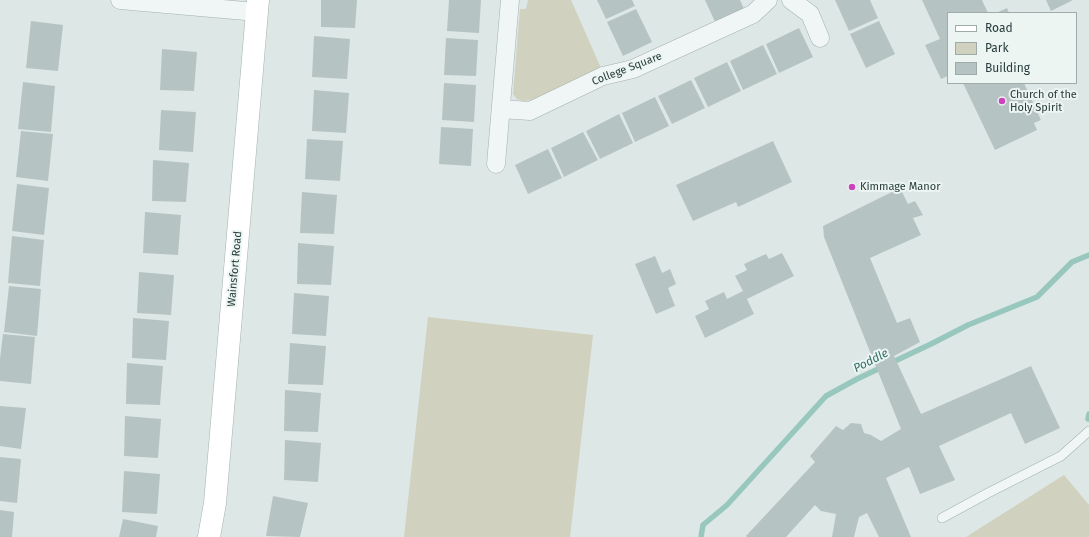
<!DOCTYPE html>
<style>
body{margin:0}
#map{position:relative;width:1089px;height:537px;overflow:hidden;background:#dde7e6;font-family:"Fira Sans",sans-serif}
canvas{display:block}
.legend{position:absolute;left:947px;top:12px;width:130px;height:72px;box-sizing:border-box;background:#edf5f3;border:1px solid #9eaba9;margin:0;padding:5px 7px;list-style:none;font-size:12px;color:#273d3b}
.legend li{display:flex;align-items:center;gap:8px;height:20px}
.legend b{width:20px;border:1px solid #9eaba9}
</style>
<div id="map">
<canvas width="1089" height="537"></canvas>
<ul class="legend">
<li><b style="height:5px;background:#fff"></b>Road</li>
<li><b style="height:11px;background:#d0d1be"></b>Park</li>
<li><b style="height:11px;background:#b5c4c2"></b>Building</li>
</ul>
</div>
<script>
const context = document.querySelector('canvas').getContext('2d');
context.lineJoin = 'round';
function paint(path, color) { context.fillStyle = color; context.fill(path, 'evenodd'); }
const toPath = rows => new Path2D(rows.map(r => 'M' + r).join(''));
function strokePath(path, color, width, dash) { context.strokeStyle = color; context.lineWidth = width; context.lineCap = dash ? 'butt' : 'round'; context.setLineDash(dash || []); context.stroke(path); }
function label(font, color, halo, rows, align = 'center') {
  context.font = font + ' "Fira Sans",sans-serif'; context.lineWidth = 4; context.setLineDash([]); context.textBaseline = 'middle'; context.strokeStyle = halo; context.fillStyle = color; for (const [text, x, y, turn = 0] of rows) {
    context.save(); context.translate(x, y); context.rotate((+turn || 0) * Math.PI / 180); context.textAlign = isNaN(turn) ? turn : align; if (halo) context.strokeText(text, 0, 0); context.fillText(text, 0, 0); context.restore();
  }
}
paint(toPath([
 [528,0,571,0,601,68,532,100,523,101,517,99,513,94,520,9,526,9],
 [428,317,593,335,570,537,404,537],
 [1064,475,1089,505,1089,537,966,537]
]), '#d0d1be');
strokePath(toPath([
 [1088,419,1089,414],
 [701,537,703,525,727,505,826,396,857,379,931,344,968,325,1037,297,1072,262,1089,255]
]), '#98c7bd', 5.5);
paint(toPath([
 [321,0,357,0,355,28,321,27],
 [449,0,481,0,479,33,447,31],
 [597,0,632,0,635,6,606,19],
 [705,0,740,0,745,11,716,24],
 [835,0,870,0,878,18,849,31],
 [922,0,982,0,988,13,948,13,948,76,941,79,925,45,940,39],
 [1046,0,1073,0,1051,11],
 [1007,8,1009,13,996,13],
 [636,9,652,42,623,56,607,22],
 [31,21,63,25,58,71,26,68],
 [879,21,895,54,866,68,850,34],
 [799,28,813,57,779,73,766,44],
 [314,36,350,39,347,79,312,77],
 [446,38,478,40,476,76,444,75],
 [763,45,777,74,743,90,730,61],
 [162,49,197,52,194,91,160,90],
 [727,62,741,91,708,107,694,78],
 [691,80,705,108,672,124,658,96],
 [23,82,55,86,51,132,18,129],
 [444,83,476,85,474,122,442,120],
 [963,83,1024,83,1041,120,1034,123,1037,130,995,150],
 [314,90,349,93,346,133,312,131],
 [655,97,669,126,635,142,622,113],
 [161,110,196,112,193,152,159,150],
 [619,114,633,143,600,159,586,131],
 [441,127,473,129,471,166,439,164],
 [21,131,53,134,48,181,16,177],
 [583,132,598,160,564,177,551,148],
 [307,139,343,141,340,181,305,179],
 [773,141,792,182,738,207,736,202,693,221,676,185],
 [548,149,562,178,528,194,515,165],
 [153,160,189,163,186,202,152,201],
 [17,184,49,188,44,235,12,231],
 [900,188,908,204,915,201,923,215,913,218,921,235,870,258,897,323,910,318,920,342,894,356,921,414,1031,366,1060,428,1025,444,1011,413,939,446,955,480,920,494,909,467,886,478,911,537,879,537,867,513,859,517,854,537,832,537,836,514,821,511,815,505,786,537,747,537,746,536,815,462,810,456,836,426,843,430,851,423,861,424,864,433,871,435,881,441,901,429,824,237,823,226],
 [302,192,337,195,334,234,300,233],
 [145,212,181,215,178,255,143,253],
 [12,236,44,240,40,286,8,283],
 [298,243,334,246,331,285,297,284],
 [782,253,794,276,747,299,754,314,705,338,695,316,709,309,705,301,724,292,727,299,743,291,735,276,747,270,744,264,766,254,769,259],
 [655,256,662,273,670,269,676,284,668,288,675,306,656,314,635,264],
 [139,272,174,275,171,315,137,313],
 [9,286,41,289,37,336,4,332],
 [294,293,329,296,326,336,292,334],
 [133,318,169,321,166,360,132,358],
 [3,334,35,337,31,384,0,381,0,359],
 [290,343,326,346,323,385,288,384],
 [127,363,163,366,160,405,126,404],
 [285,390,321,393,318,432,284,431],
 [0,406,26,408,21,449,0,446],
 [125,416,161,419,158,458,124,456],
 [285,440,321,443,318,482,284,480],
 [0,457,21,459,17,503,0,501],
 [124,471,160,474,157,514,122,512],
 [273,496,308,503,300,537,266,536],
 [0,510,14,512,12,537,0,537],
 [123,519,158,526,156,537,119,537]
]), '#b5c4c2');
const service = toPath([
 [942,518,988,493,1061,456,1089,431]
]);
const minor = toPath([
 [120,0,257,12],
 [791,0,810,14,820,38],
 [501,109,530,111,603,76,633,69,753,14,768,0],
 [496,164,510,0]
]);
const secondary = toPath([
 [209,537,215,503,258,0]
]);
strokePath(service, '#a3b1af', 10);
strokePath(minor, '#a3b1af', 19);
strokePath(secondary, '#a3b1af', 23);
strokePath(service, '#f0f5f5', 9);
strokePath(minor, '#f0f5f5', 18);
strokePath(secondary, '#fff', 22);
for (const [x, y, r, color] of [
 [1002,101,4,"#cc43bc"],
 [852,187,4,"#cc43bc"]
]) { const dot = new Path2D(); dot.arc(x, y, r, 0, 2 * Math.PI); context.fillStyle = color; context.fill(dot); strokePath(dot, '#edf5f3', 1.5); }
label('11px', '#273d3b', '#edf5f3', [
 ["College Square",627,69,-21],
 ["Wainsfort Road",235,269,-85]
]);
label('11px', '#273d3b', '#edf5f3', [
 ["Church of the",1010,95],
 ["Holy Spirit",1010,108],
 ["Kimmage Manor",860,187]
], 'left');
label('italic 12px', '#327065', '#edf5f3', [
 ["Poddle",871,361,-27]
]);
</script>
